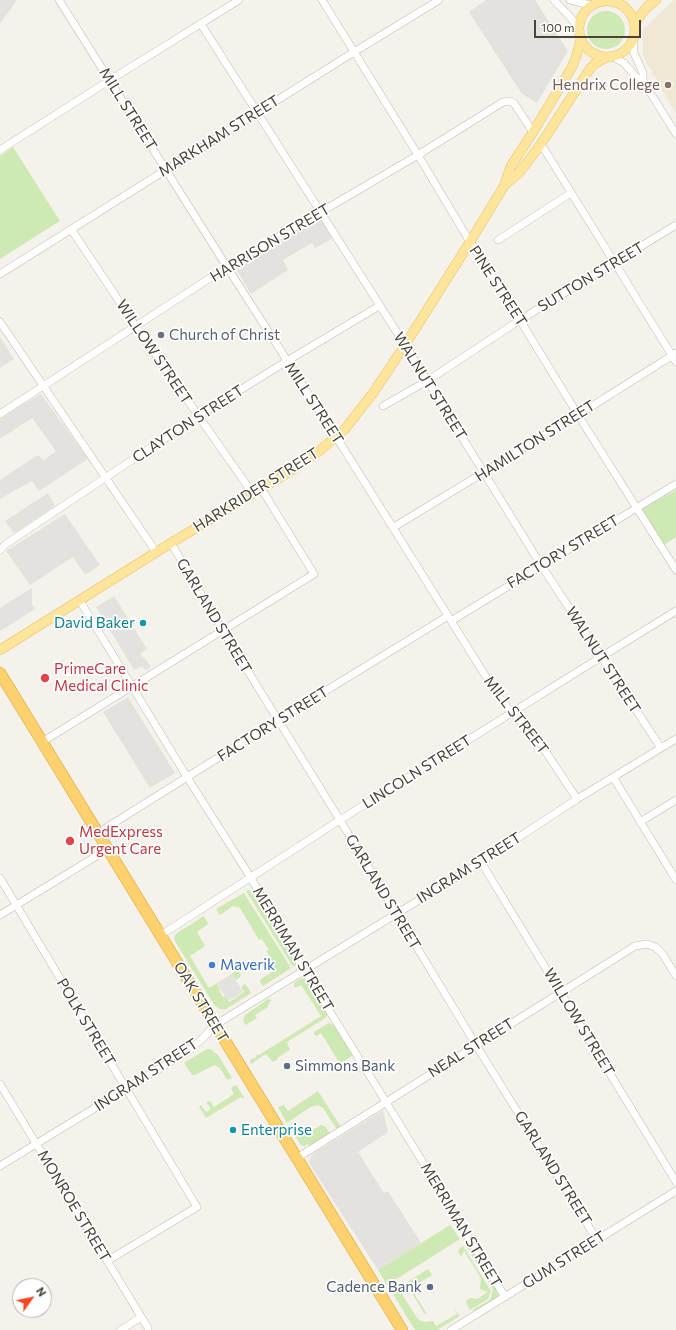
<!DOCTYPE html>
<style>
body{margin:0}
#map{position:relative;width:676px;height:1330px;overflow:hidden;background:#f5f2eb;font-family:Commissioner,sans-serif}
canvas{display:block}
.north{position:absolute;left:12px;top:1278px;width:40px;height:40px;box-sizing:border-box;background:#fff;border:1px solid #b6b4af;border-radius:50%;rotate:57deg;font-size:11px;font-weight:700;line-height:16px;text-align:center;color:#494338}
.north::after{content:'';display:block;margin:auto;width:14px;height:18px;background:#f9461e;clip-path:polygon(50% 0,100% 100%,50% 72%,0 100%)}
.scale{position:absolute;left:534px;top:20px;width:107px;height:18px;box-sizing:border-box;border:2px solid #494338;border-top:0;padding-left:5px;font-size:12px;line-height:14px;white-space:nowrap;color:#494338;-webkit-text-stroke:3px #fff;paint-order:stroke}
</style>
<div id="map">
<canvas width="676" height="1330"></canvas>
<div class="north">N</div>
<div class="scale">100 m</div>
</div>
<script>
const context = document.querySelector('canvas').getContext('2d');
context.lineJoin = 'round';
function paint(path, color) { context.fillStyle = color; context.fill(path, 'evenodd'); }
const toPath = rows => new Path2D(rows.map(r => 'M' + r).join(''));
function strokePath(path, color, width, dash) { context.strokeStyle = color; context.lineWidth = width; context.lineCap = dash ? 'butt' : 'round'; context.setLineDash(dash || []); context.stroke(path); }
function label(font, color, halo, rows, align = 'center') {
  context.font = font + ' Commissioner,sans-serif'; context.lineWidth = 3.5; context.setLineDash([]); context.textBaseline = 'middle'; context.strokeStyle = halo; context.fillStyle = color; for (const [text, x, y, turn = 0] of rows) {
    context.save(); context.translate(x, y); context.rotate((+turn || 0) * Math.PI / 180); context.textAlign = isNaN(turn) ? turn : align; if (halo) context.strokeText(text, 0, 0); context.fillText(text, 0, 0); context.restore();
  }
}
paint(toPath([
 [674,0,676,0,676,114,643,56,643,29]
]), '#eee8d5');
paint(toPath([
 '587 30a19 19 0 1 1 38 0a19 19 0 1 1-38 0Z',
 [13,147,60,221,0,259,0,156],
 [676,490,676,537,664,545,641,509],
 [248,890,250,890,296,965,293,967,246,891],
 [244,893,291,968,263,986,260,982,261,979,275,970,274,964,266,951,269,950,262,939,259,940,240,908,233,906,220,915,216,909],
 [204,916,208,924,197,932,205,946,190,956,209,988,232,974,237,969,241,974,240,977,236,980,232,975,217,984,220,989,219,990,223,997,225,996,229,1002,244,992,241,987,244,984,247,986,251,993,226,1009,220,1009,215,1006,174,940,175,935,177,933],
 [303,977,327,1012,327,1017,287,1042,290,1050,277,1058,278,1059,273,1062,266,1054,251,1064,250,1062,251,1059,256,1058,256,1055,259,1055,321,1016,301,985,295,988,294,985,294,983],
 [268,999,272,1000,269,1002,268,1007,255,1015,257,1018,246,1025,245,1024,243,1021,245,1015],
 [329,1023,336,1026,353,1055,340,1064,321,1033,317,1036,314,1035,314,1032],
 [207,1049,210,1049,218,1055,232,1078,227,1080,220,1068,214,1065,195,1075,192,1075,184,1063],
 [236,1085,245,1099,241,1097,206,1118,199,1107,201,1105,206,1112,211,1109,206,1102,210,1101,214,1107,234,1094,231,1088],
 [318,1091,341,1127,337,1129,336,1128,323,1108,317,1105,309,1108,287,1123,278,1107,284,1105,288,1111],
 [321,1125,326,1127,330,1134,310,1146,308,1144,304,1146,300,1144,291,1129,294,1128,300,1132,308,1133],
 [450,1225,460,1239,387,1285,378,1270],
 [465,1245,467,1245,472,1247,498,1293,498,1296,495,1299,476,1311,472,1310,490,1300,493,1290],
 [463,1246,491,1291,488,1299,470,1310,466,1303,467,1300,471,1298,477,1299,488,1292,480,1289,481,1278,464,1251,461,1257,458,1252,459,1249],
 [428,1269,432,1275,416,1285,419,1289,417,1291,418,1293,415,1295,427,1314,426,1314,424,1313,406,1283],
 [397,1290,400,1291,417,1318,421,1321,426,1322,433,1321,436,1326,457,1314,453,1308,460,1316,437,1330,415,1330,393,1294]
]), '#cfe9b4');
paint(toPath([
 [0,0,17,0,0,24],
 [486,0,535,0,568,51,537,103,522,94,469,12],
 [320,218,333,238,315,248,312,243,283,260,288,270,251,294,236,269],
 [0,337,14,359,0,368],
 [41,394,88,459,39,491,32,481,0,499,0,480,38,455,44,460,56,451,32,418,0,439,0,419,23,404],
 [48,493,55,506,14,533,5,521],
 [65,514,100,565,85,575,73,557,30,585,6,551],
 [32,588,32,604,35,609,0,631,0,608],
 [114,596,147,649,140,654,146,660,151,667,146,671,142,666,134,670,96,607],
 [128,697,175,773,150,788,103,712],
 [232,974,243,992,228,1001,217,984],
 [383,1110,388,1132,358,1152,384,1193,388,1191,421,1243,378,1270,309,1163,310,1158,314,1153]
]), '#e4e2df');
const minor = toPath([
 [59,0,227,267,342,446,498,696,512,713,523,723,538,740,577,799],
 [322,0,418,155,470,242,520,320,578,415,676,570],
 [554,0,571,18,580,31],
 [570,0,590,5,596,4],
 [201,24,405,345,541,565,661,748],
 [633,39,634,53,643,73,643,81],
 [613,57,624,63,636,77,643,81,676,134],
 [541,144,676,362],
 [0,150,110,80,239,0],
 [71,229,135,325,253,494],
 [498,240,571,193],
 [0,274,354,52,439,0],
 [0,322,156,552],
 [383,406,427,381,520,320,676,225],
 [0,414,227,267,418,155,503,102,510,101,514,103,533,132],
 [394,527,578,415,676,353],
 [171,543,223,631,340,820,476,1045,597,1240],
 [0,550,6,544,198,416,287,361,379,306],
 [80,601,187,777,251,878,304,970,386,1102,505,1297],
 [451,621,676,484],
 [42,742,314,574,261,488],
 [613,777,676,880],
 [640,822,676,800],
 [98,833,278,720,448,616],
 [481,862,676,1182],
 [0,878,197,1207,107,1261],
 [0,915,108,849],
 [161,935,340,820,601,657,676,611],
 [0,1084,148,1328],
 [297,1158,635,946,647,944,655,947,662,953,676,976],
 [0,1166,188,1051,201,1040,215,1025,481,862,577,799,676,739],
 [121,1330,141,1317],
 [451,1330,676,1191]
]);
const major = toPath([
 '579 29a28 28 0 1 1 56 0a28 28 0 1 1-56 0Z',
 [635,26,637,20,647,7,656,0],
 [505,185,519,173,541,144,589,70,594,64,607,57],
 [0,650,171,543,294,469,318,452,345,429,373,393,405,345,470,242,504,186,511,166,533,132,572,67,576,57,581,39]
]);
const highway = toPath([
 [0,673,402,1330]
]);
strokePath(minor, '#c1bbad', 8);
strokePath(major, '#e4c36a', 10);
strokePath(highway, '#dda83c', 12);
strokePath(minor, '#fff', 7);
strokePath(major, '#fde59b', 9);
strokePath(highway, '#fdd26e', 11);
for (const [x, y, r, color] of [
 [668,85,4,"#8d6e63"],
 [161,335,4,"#6b7280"],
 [143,623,4,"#0f9aa8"],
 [45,678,5,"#e0444e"],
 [70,841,5,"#e0444e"],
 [212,965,4,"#3f7fe0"],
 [287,1066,4,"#5c6f8a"],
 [233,1130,4,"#0f9aa8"],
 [430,1287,4,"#5c6f8a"]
]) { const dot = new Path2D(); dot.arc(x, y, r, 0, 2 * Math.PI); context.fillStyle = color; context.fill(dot); strokePath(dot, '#fff', 1.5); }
label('15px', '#785e54', '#fff', [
 ["Hendrix College",660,85]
], 'right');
label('15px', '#494338', '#fff', [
 ["MILL STREET",128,109,58],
 ["MARKHAM STREET",219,136,-32],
 ["HARRISON STREET",270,243,-31],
 ["SUTTON STREET",591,277,-31],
 ["PINE STREET",498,286,57],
 ["WILLOW STREET",154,352,56],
 ["WALNUT STREET",430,386,58],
 ["MILL STREET",314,403,57],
 ["CLAYTON STREET",188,424,-33],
 ["HAMILTON STREET",535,441,-32],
 ["HARKRIDER STREET",256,490,-32],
 ["FACTORY STREET",563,552,-31],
 ["GARLAND STREET",214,616,59],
 ["WALNUT STREET",603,660,57],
 ["MILL STREET",516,715,52],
 ["FACTORY STREET",273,724,-32],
 ["LINCOLN STREET",417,772,-32],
 ["INGRAM STREET",469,868,-32],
 ["GARLAND STREET",383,892,59],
 ["MERRIMAN STREET",293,949,59],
 ["OAK STREET",201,1002,59],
 ["POLK STREET",86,1022,59],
 ["WILLOW STREET",579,1022,59],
 ["NEAL STREET",471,1048,-32],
 ["INGRAM STREET",146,1075,-33],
 ["GARLAND STREET",553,1168,58],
 ["MONROE STREET",74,1206,59],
 ["MERRIMAN STREET",461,1225,59],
 ["GUM STREET",564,1260,-32]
]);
label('15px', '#5b616d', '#fff', [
 ["Church of Christ",169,335]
], 'left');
label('15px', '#0d838f', '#fff', [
 ["David Baker",135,623],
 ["Enterprise",241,1130,"left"]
], 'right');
label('15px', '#be3a42', '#fff', [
 ["PrimeCare",54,669],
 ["Medical Clinic",54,686],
 ["MedExpress",79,832],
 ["Urgent Care",79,849]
], 'left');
label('15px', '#366cbe', '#fff', [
 ["Maverik",220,965]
], 'left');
label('15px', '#4e5e75', '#fff', [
 ["Simmons Bank",295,1066],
 ["Cadence Bank",422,1287,"right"]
], 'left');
</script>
